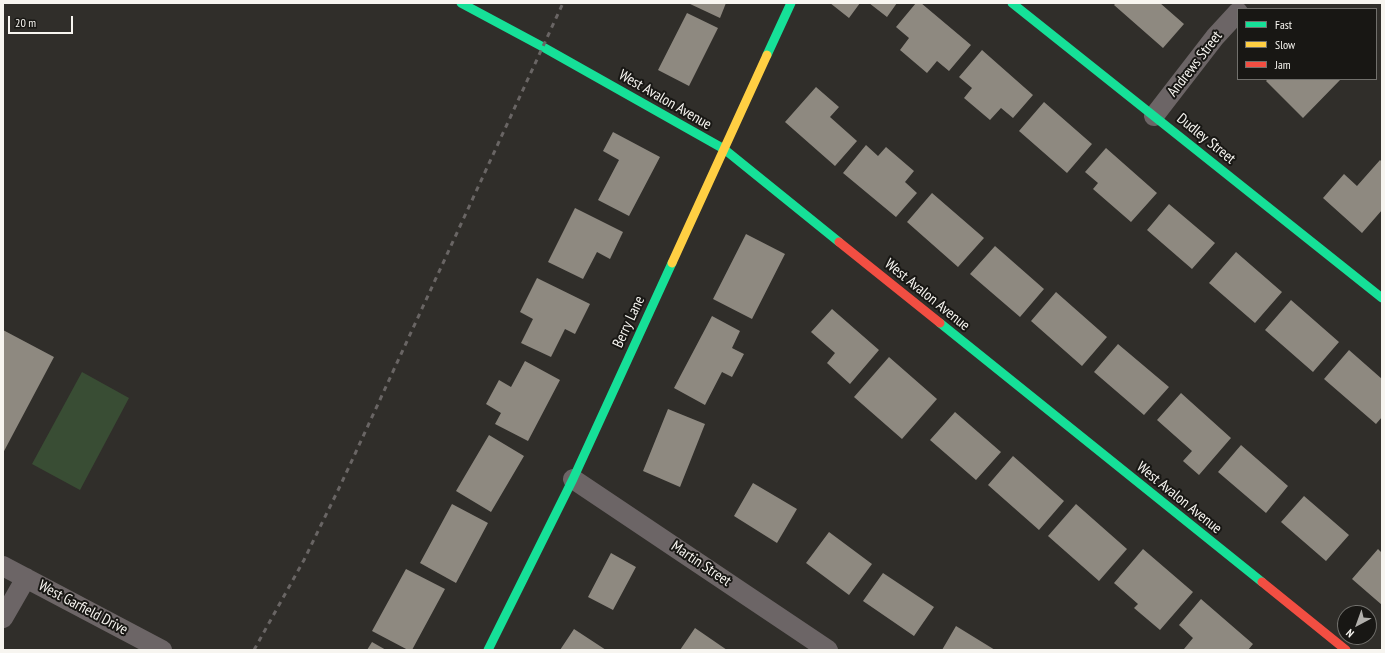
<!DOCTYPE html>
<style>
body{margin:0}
#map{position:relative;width:1385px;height:653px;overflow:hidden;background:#302e2a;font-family:"PT Sans Narrow",sans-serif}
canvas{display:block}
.frame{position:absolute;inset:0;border:4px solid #f7f5f0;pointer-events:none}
.legend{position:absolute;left:1237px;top:8px;width:140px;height:72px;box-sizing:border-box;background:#181714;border:1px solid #71706c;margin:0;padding:5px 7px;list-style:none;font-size:12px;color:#f7f5f0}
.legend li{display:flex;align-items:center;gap:8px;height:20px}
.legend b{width:20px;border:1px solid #71706c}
.north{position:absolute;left:1337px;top:605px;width:40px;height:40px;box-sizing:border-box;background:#181714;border:1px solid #71706c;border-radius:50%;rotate:221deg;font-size:11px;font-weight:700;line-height:16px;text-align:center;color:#f7f5f0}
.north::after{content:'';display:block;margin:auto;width:14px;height:18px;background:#b1afab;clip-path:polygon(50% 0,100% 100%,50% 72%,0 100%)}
.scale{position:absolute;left:8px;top:16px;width:65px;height:18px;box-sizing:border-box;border:2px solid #f7f5f0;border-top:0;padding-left:5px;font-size:12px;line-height:14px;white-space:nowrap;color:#f7f5f0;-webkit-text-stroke:3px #181714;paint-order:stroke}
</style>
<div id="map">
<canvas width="1385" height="653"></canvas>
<div class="frame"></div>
<ul class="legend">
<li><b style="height:5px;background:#16e098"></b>Fast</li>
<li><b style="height:5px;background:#ffcf43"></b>Slow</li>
<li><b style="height:5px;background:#f24e42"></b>Jam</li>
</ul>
<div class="north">N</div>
<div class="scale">20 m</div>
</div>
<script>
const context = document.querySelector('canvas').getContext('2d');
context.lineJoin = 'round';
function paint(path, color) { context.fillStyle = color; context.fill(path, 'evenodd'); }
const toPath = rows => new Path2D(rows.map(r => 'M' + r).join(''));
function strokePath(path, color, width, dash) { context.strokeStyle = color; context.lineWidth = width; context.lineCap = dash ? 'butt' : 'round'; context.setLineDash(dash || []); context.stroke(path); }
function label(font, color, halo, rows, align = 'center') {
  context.font = font + ' "PT Sans Narrow",sans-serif'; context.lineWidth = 4; context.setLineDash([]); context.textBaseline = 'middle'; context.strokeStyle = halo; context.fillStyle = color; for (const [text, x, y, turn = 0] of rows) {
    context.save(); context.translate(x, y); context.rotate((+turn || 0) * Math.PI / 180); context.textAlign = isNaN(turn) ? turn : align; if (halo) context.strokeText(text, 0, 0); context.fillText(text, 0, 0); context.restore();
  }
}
paint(toPath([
 [82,372,129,398,80,490,32,464]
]), '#394d34');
paint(toPath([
 [688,3,726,3,720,18],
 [830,3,860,3,849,18],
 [869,3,897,3,887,17],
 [916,3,921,3,971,45,949,71,937,61,927,73,900,50,909,38,896,27],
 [1116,3,1160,3,1184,24,1163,48,1114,5],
 [687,13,718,28,689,86,658,70],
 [982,50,1033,95,1013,118,1001,108,990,120,964,98,972,88,959,77],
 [1268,79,1341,79,1303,118,1266,81],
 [816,87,839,107,830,117,857,141,835,166,785,122],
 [1044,102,1092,144,1067,173,1019,131],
 [613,132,660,157,629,216,598,200,619,160,603,151],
 [866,145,878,156,886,147,914,171,905,182,917,193,896,217,843,173],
 [1106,148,1157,193,1131,222,1093,189,1098,183,1085,172],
 [1380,160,1382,162,1382,210,1362,233,1323,198,1344,174,1357,186],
 [932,193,984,238,958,267,907,222],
 [1169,204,1215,243,1192,269,1147,230],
 [575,208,623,232,610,259,597,252,583,279,548,262],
 [746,234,785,254,752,319,713,299],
 [995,246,1044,289,1020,317,970,274],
 [1236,252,1282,292,1255,323,1209,283],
 [537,278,590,304,575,334,565,329,551,357,521,343,533,319,520,312],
 [1056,292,1107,337,1082,366,1031,321],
 [1291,300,1339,342,1313,372,1265,330],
 [832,309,879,350,850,384,827,363,835,353,811,332],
 [712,316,740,331,732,348,744,354,732,377,722,372,705,405,674,388],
 [3,330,54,357,3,453],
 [1118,344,1169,387,1144,415,1094,372],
 [1349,350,1382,379,1382,417,1376,424,1324,379],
 [889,357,937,399,902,439,854,397],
 [525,361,560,380,528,441,495,424,501,413,486,404,499,380,511,387],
 [1181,393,1231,438,1199,475,1183,461,1192,451,1157,420],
 [668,409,705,424,680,487,643,471],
 [955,412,1001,452,976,480,930,440],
 [489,435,524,456,491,512,456,491],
 [1241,445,1288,486,1266,513,1218,472],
 [1013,456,1064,501,1039,530,988,485],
 [753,483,797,509,777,543,734,516],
 [1304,496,1349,535,1326,561,1281,522],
 [452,504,488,523,456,583,420,563],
 [1076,504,1127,549,1099,581,1048,536],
 [829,532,872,564,849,595,806,563],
 [1143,549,1193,592,1160,630,1134,608,1138,604,1114,583],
 [1378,549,1382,553,1382,605,1352,579],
 [611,553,636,567,613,610,588,597],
 [406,569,445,589,412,650,408,650,372,631],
 [883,573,934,607,914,636,863,601],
 [1201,599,1253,644,1248,650,1185,650,1184,649,1193,638,1179,625],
 [956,626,995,650,942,650],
 [695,628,727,650,680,650],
 [574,629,606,650,560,650],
 [372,642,386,650,367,650]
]), '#8e8980');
strokePath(toPath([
 [1154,116,1215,37,1238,12],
 [573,479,828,650],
 [3,566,162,650],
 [3,618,26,578]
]), '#6c6566', 20);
strokePath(toPath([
 [461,3,543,47,724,149,839,242],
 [1012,3,1382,298],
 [767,55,791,3],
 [940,323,1262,582],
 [488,650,573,479,672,263]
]), '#16e098', 9);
strokePath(toPath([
 [672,263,767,55]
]), '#ffcf43', 9);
strokePath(toPath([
 [839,242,940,323],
 [1262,582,1346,650]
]), '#f24e42', 9);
strokePath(toPath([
 [254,650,304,560,342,482,563,3]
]), '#696564', 3, [5, 5]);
label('15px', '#f7f5f0', '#181714', [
 ["Andrews Street",1195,64,-52],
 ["West Avalon Avenue",665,100,30],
 ["Dudley Street",1206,139,39],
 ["West Avalon Avenue",927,295,39],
 ["Berry Lane",629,322,-65],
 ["West Avalon Avenue",1179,498,39],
 ["Martin Street",701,564,34],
 ["West Garfield Drive",83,608,28]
]);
</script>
